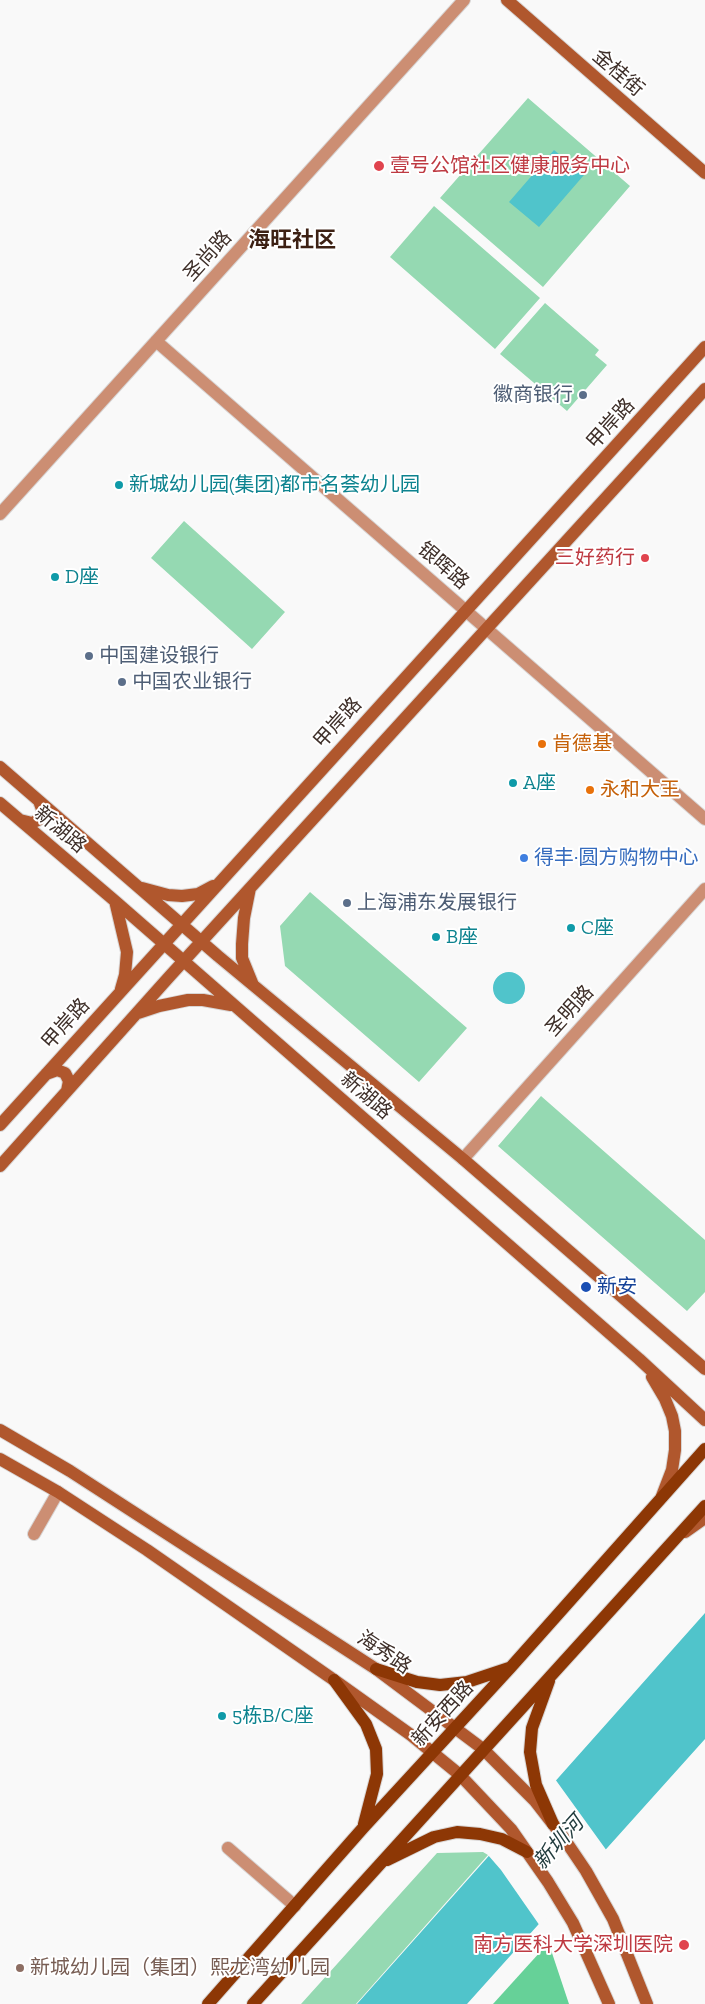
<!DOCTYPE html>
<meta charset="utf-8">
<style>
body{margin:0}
canvas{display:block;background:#f9f9f9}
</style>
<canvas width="705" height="2004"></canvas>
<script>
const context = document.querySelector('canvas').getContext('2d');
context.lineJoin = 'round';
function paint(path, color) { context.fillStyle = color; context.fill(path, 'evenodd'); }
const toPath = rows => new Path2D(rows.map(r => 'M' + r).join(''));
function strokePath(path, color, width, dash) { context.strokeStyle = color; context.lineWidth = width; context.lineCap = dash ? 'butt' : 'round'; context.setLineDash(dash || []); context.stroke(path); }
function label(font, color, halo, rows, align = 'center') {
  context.font = font + ' "Zilla Slab","Noto Sans SC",serif'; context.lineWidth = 4; context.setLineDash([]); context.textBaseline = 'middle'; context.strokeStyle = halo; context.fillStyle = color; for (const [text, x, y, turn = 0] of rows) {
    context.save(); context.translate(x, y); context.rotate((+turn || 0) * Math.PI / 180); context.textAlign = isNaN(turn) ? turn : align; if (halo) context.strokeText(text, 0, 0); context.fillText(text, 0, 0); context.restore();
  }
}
paint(toPath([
 [528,98,630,186,543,287,440,198],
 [434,206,540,298,495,349,390,257],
 [545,303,599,350,595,355,607,365,567,411,500,354],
 [184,521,285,612,252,649,151,558],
 [310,892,467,1028,419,1082,285,966,280,926],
 [541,1096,705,1240,705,1292,687,1311,498,1146],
 [483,1852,488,1855,356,2004,301,2004,437,1853]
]), '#95d9b2');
paint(toPath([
 [551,1950,569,2004,493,2004,541,1951]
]), '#66d198');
paint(toPath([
 [554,150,584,175,539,227,509,202],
 '493 988a16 16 0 1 1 32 0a16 16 0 1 1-32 0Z',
 [705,1613,705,1739,467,2004,357,2004]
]), '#50c4cb');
paint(toPath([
 [555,1779,607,1851,540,1926,501,1870,488,1855]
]), '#f9f9f9');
const street = toPath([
 [156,341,705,819],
 [0,514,464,0],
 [463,1159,705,889],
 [34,1534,58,1492],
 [228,1848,295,1906]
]);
const secondary = toPath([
 [507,0,705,173],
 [0,767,218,956,463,1159,705,1369],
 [0,803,115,901,639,1359,705,1420],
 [20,820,32,823,40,819,43,812,39,801],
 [142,888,168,895,182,896,198,894,213,886],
 [250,888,244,918,242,944,242,958,253,985],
 [115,901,127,952,125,975,121,989],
 [138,1013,159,1006,188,1000,203,1000,231,1005],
 [46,1074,57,1070,65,1073,69,1081,67,1091],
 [0,1125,705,347],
 [0,1166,169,977,705,389],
 [652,1377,665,1399,672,1416,675,1431,675,1450,672,1470,662,1496],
 [0,1430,70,1471,376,1669,483,1749,535,1801,563,1837,586,1871,613,1919,647,2004],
 [0,1459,58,1492,147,1550,334,1680,411,1735,460,1775,511,1829,548,1882,573,1923,609,2004],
 [685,1532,705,1518]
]);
const primary = toPath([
 [376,1669,417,1682,440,1685,467,1682,509,1668],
 [334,1680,366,1724,376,1749,377,1774,364,1824],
 [549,1681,532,1728,530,1752,536,1785,553,1824],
 [387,1860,434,1837,457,1832,480,1834,502,1839,527,1852],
 [208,2004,363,1828,511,1667,705,1449],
 [253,2004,705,1506]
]);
strokePath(street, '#d8d5d4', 14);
strokePath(secondary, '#d8d5d4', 14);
strokePath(primary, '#d8d5d4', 14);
strokePath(street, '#cc8e73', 12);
strokePath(secondary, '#b0572d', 12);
strokePath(primary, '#8d3705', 12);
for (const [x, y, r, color] of [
 [379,166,6,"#e0444e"],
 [583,395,5,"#5c6f8a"],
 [119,485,5,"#0f9aa8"],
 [645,558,5,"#e0444e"],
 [55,577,5,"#0f9aa8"],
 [89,656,5,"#5c6f8a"],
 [122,682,5,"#5c6f8a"],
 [542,744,5,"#e8710a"],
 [513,783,5,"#0f9aa8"],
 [590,790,5,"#e8710a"],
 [524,858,5,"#3f7fe0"],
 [347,903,5,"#5c6f8a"],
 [571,928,5,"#0f9aa8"],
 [436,937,5,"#0f9aa8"],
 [586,1287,6,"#1a4fb4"],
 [222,1716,5,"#0f9aa8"],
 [684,1945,6,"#e0444e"],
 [20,1968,5,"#8d6e63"]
]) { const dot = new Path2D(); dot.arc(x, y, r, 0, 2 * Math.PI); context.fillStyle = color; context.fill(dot); strokePath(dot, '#fff', 2); }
label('20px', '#3f302a', '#fff', [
 ["金桂街",618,73,41],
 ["圣尚路",208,256,-48],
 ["甲岸路",611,424,-48],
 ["银晖路",443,566,41],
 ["甲岸路",338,723,-48],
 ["新湖路",60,830,40],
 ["圣明路",570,1011,-48],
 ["甲岸路",66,1024,-48],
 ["新湖路",366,1096,41],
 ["海秀路",384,1653,34],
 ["新安西路",443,1714,-48]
]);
label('20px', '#be3a42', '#fff', [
 ["壹号公馆社区健康服务中心",390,166,"left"],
 ["三好药行",635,558],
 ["南方医科大学深圳医院",673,1945]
], 'right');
label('20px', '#4e5e75', '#fff', [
 ["徽商银行",573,395,"right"],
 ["中国建设银行",99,656],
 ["中国农业银行",132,682],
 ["上海浦东发展银行",357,903]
], 'left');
label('20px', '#0d838f', '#fff', [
 ["新城幼儿园(集团)都市名荟幼儿园",129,485],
 ["D座",65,577],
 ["A座",523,783],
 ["C座",581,928],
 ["B座",446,937],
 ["5栋B/C座",232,1716]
], 'left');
label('20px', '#c56008', '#fff', [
 ["肯德基",552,744],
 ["永和大王",600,790]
], 'left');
label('20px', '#366cbe', '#fff', [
 ["得丰·圆方购物中心",534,858]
], 'left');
label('20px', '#164399', '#fff', [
 ["新安",597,1287]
], 'left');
label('20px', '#785e54', '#fff', [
 ["新城幼儿园（集团）熙龙湾幼儿园",30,1968]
], 'left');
label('italic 21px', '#233d3f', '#fff', [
 ["新圳河",559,1843,-48]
]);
label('bold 22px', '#3d2114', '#fff', [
 ["海旺社区",292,241]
]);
</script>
